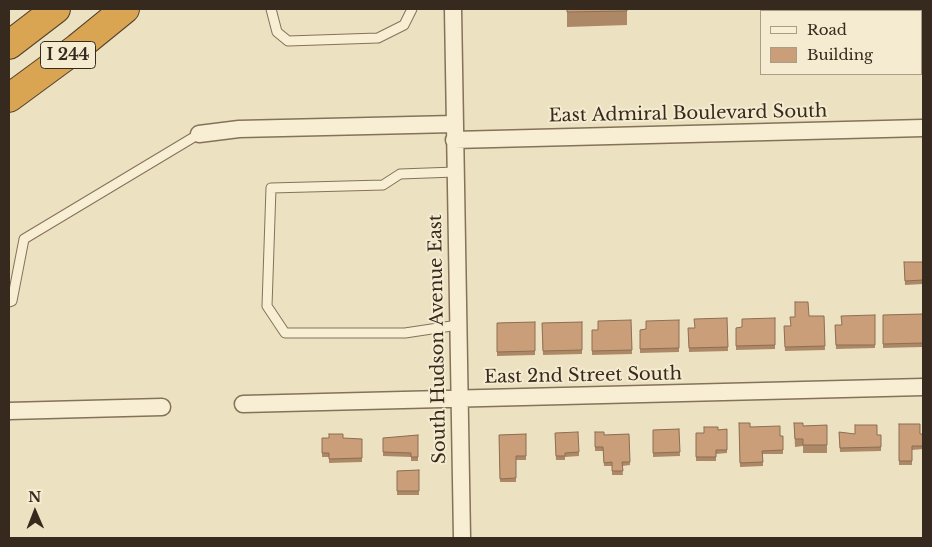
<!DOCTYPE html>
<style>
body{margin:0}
#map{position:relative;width:932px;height:547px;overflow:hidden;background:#ece1c0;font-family:"Libre Baskerville",serif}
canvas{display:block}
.frame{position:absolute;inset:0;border:10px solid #352a1d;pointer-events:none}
.legend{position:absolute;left:760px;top:10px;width:162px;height:65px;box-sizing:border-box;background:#f4ebd0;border:1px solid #a89e88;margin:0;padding:6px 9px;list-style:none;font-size:15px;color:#352a1d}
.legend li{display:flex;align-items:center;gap:10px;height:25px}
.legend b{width:25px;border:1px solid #a89e88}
.north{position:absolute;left:10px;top:487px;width:50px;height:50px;-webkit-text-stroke:4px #f4ebd0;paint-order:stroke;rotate:359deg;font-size:14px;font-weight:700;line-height:20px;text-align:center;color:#352a1d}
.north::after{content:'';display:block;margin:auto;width:18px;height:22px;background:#352a1d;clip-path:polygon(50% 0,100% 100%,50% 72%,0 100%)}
</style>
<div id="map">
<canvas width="932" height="547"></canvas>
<div class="frame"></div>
<ul class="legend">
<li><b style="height:6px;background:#f7eed3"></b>Road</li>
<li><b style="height:14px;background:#c99e78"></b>Building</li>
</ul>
<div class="north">N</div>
</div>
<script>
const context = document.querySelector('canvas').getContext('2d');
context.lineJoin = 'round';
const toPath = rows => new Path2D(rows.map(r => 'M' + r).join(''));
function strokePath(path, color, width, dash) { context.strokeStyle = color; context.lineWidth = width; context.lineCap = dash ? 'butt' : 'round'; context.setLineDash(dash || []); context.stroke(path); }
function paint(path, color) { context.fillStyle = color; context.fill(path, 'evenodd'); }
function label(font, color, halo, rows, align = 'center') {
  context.font = font + ' "Libre Baskerville",serif'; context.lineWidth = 4; context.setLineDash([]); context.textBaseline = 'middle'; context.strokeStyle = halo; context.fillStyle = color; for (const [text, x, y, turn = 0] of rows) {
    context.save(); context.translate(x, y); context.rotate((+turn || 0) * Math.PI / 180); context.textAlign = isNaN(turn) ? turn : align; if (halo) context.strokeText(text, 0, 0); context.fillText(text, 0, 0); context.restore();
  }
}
const service = toPath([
 [271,9,277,32,288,41,378,38,404,25,412,9],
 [455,172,400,174,383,185,271,188,267,306,285,333,405,333,458,325],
 [9,302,12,301,24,239,199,134]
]);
const minor = toPath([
 [453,9,462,538],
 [199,134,239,129,454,124],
 [454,140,923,128],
 [243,404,923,387],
 [9,411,162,407]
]);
const motorway = toPath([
 [9,45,56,9],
 [9,98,77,48,125,9]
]);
strokePath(service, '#847259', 11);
strokePath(minor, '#847259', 19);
strokePath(motorway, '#52402d', 30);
strokePath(service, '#f7eed3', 9);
strokePath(minor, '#f7eed3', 16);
strokePath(motorway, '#d9a553', 28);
paint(toPath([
 [567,9,627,9,627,25,567,27],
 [923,9,923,65,921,66,921,11],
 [904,262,923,262,923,284,905,285],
 [923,314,923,347,883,348,883,315],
 [875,315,875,348,836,349,835,325,842,325],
 [809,316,824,316,825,350,785,351,784,326,791,326,795,317],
 [727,318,728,351,689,352,688,328,694,328],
 [775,318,775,349,736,350,736,328,742,327],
 [631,320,632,354,592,355,592,330,598,330],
 [679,320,679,352,640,353,640,330,646,329],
 [535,322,535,355,497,356,497,323],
 [582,322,582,354,543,355,542,323],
 [739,423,780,436,783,436,783,454,763,454,763,466,740,467],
 [794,423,803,426,827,425,827,453,803,453,803,446,795,447],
 [899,424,920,434,923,434,923,449,912,450,912,465,899,465],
 [679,429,680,456,653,457,653,430],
 [727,429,727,453,716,454,716,461,696,461,696,433,704,433,718,430],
 [595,432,604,435,629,434,630,465,622,466,623,475,612,475,612,466,604,466,603,451,595,451],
 [839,432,855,434,881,435,881,451,840,452],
 [555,433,579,452,579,456,565,457,565,460,556,460],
 [526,434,526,460,516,460,516,482,500,482,499,435],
 [418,435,418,461,411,461,411,457,383,456,383,438],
 [322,438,362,439,362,462,329,463,329,457,322,457],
 [419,470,419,495,397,495,397,471]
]), '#ad8867');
const building = toPath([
 [567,9,627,9,627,11,567,12,567,9],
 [855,9,923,9,923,51,921,51,921,11,855,11,855,9],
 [904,262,923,262,923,280,905,281,904,262],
 [795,302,808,302,809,316,824,316,825,346,785,347,784,326,791,326,790,317,795,317,795,302],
 [923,314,923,343,883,344,883,315,923,314],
 [875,315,875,345,836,345,835,325,842,325,841,316,875,315],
 [727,318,728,347,689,348,688,328,695,328,694,319,727,318],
 [775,318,775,345,736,346,736,328,742,327,742,319,775,318],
 [631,320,632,350,592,351,592,330,598,330,598,321,631,320],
 [679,320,679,348,640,349,640,330,646,329,646,321,679,320],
 [535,322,535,351,497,352,497,323,535,322],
 [582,322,582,350,543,351,542,323,582,322],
 [739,423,750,423,750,427,780,426,780,436,783,436,783,450,762,451,763,462,740,463,739,423],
 [794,423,803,423,803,426,827,425,827,445,803,445,803,439,795,439,794,423],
 [899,424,920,424,920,434,923,434,923,446,912,446,912,461,899,461,899,424],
 [855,425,877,425,877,435,881,435,881,447,840,448,839,432,855,434,855,425],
 [704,427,718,427,718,430,727,429,727,450,716,450,716,457,696,457,696,433,704,433,704,427],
 [679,429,680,452,653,453,653,430,679,429],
 [578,432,579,452,565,453,565,456,556,456,555,433,578,432],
 [595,432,604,432,604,435,629,434,630,462,622,462,623,471,612,471,612,462,604,463,603,447,595,447,595,432],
 [329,434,343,434,343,438,362,439,362,458,329,459,329,453,322,453,322,438,329,438,329,434],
 [526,434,526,456,516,456,516,478,500,479,499,435,526,434],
 [418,435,418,457,411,457,411,453,383,452,383,438,418,435],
 [419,470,419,491,397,491,397,471,419,470]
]);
paint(building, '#c99e78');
strokePath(building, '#8d6f54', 1);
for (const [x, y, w] of [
 [68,55,55]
]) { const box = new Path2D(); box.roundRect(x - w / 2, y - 13.5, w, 27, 4); context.fillStyle = '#f4ebd0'; context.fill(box); strokePath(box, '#352a1d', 1); }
label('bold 16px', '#352a1d', null, [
 ["I 244",68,55]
]);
label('18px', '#352a1d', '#f4ebd0', [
 ["East Admiral Boulevard South",688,114,-1],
 ["South Hudson Avenue East",438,339,-91],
 ["East 2nd Street South",583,376,-1]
]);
</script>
